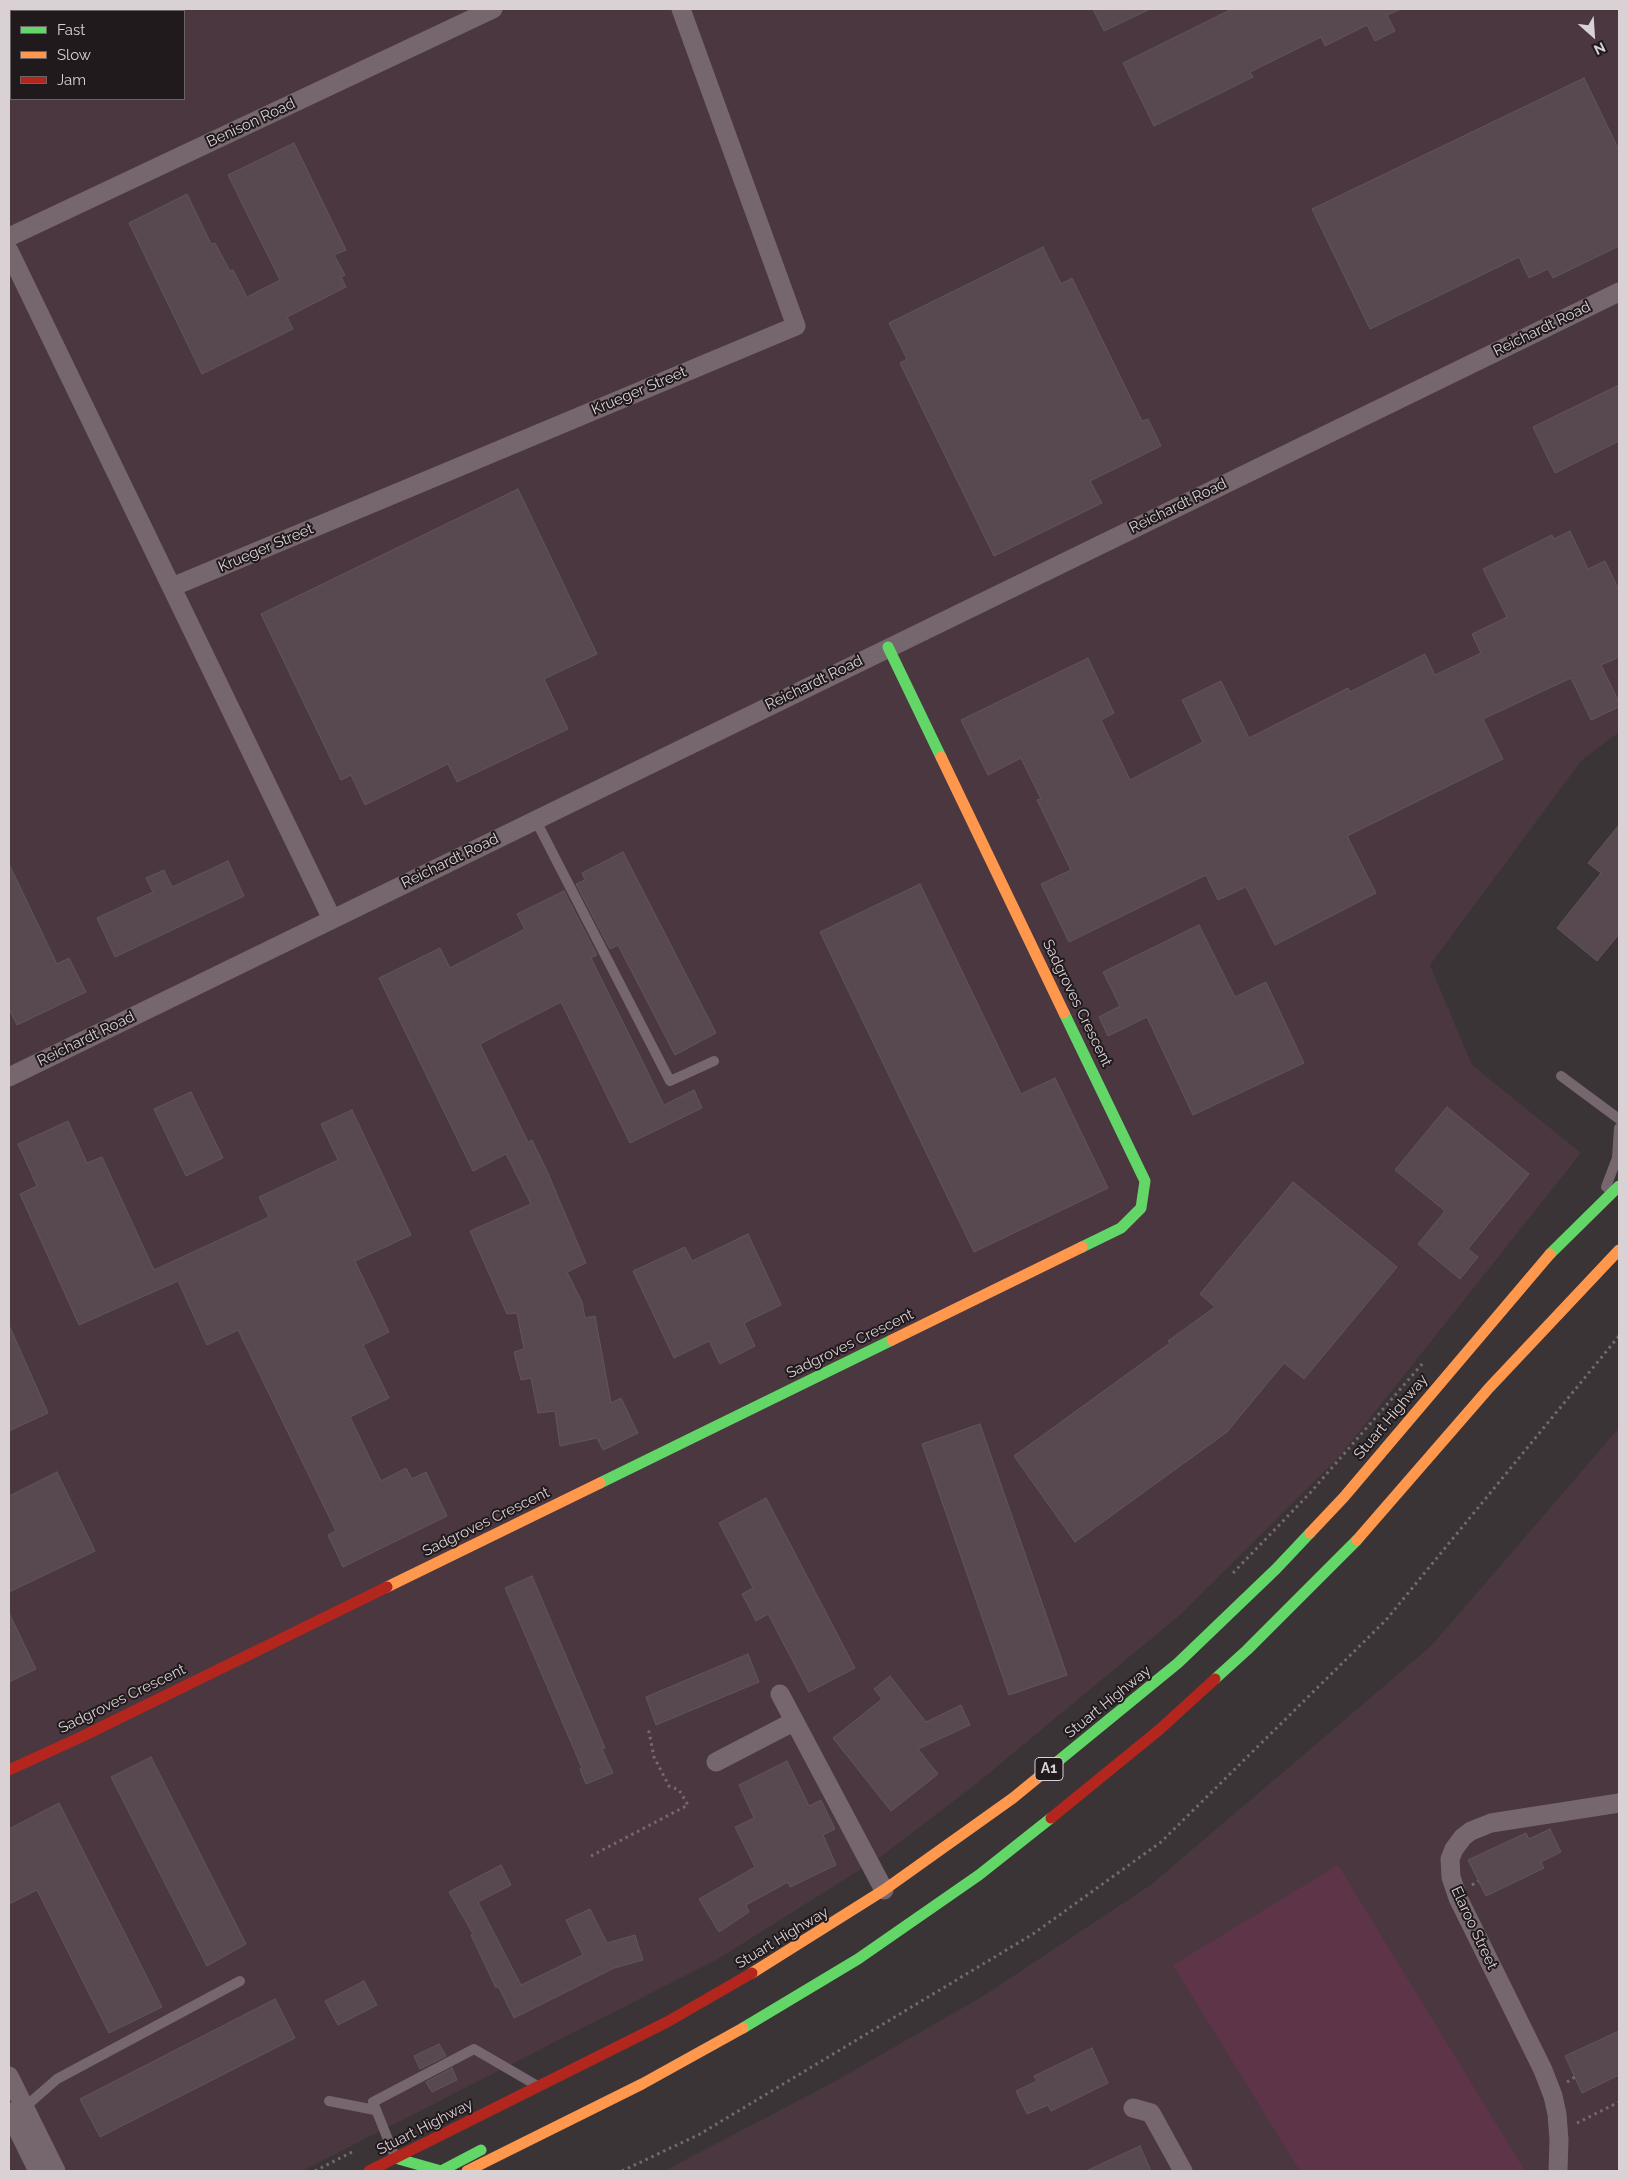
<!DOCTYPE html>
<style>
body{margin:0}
#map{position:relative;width:1628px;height:2180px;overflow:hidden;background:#3a3437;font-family:Raleway,sans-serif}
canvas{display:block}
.frame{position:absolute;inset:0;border:10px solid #dad1d5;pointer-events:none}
.legend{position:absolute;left:10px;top:10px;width:175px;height:90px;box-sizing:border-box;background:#211a1d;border:1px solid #6b6367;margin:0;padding:6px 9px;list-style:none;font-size:15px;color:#dad1d5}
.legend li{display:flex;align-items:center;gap:10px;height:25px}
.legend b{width:25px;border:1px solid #6b6367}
.north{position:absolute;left:1568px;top:10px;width:50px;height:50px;-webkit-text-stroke:4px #211a1d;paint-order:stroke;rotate:154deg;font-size:14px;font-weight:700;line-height:20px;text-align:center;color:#dad1d5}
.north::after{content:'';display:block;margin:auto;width:18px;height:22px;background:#dad1d5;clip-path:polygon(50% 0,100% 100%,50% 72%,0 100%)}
</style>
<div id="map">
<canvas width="1628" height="2180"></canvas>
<div class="frame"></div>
<ul class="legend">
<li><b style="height:6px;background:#63d668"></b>Fast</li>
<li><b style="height:6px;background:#ff974d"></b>Slow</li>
<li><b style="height:6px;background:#b3261e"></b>Jam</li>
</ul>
<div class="north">N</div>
</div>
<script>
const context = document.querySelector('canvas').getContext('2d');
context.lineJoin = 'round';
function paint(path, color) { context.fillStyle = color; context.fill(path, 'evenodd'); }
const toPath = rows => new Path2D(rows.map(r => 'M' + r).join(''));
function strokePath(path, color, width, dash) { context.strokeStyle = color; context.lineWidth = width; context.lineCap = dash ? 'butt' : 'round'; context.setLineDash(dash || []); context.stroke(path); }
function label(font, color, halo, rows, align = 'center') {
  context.font = font + ' Raleway,sans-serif'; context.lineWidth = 4; context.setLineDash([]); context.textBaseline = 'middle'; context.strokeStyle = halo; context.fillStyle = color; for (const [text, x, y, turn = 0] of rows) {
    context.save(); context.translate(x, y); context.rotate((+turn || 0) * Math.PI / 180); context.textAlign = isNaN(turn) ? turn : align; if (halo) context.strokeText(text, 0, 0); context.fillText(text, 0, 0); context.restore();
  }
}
paint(toPath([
 [9,9,1619,9,1619,732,1581,761,1430,965,1472,1065,1581,1153,1339,1457,1180,1615,971,1788,880,1857,718,1959,302,2171,9,2171],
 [11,11,184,11,184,99,11,99],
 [1619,1428,1619,2171,664,2171,832,2083,983,1996,1152,1884,1431,1646]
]), '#4a3740');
paint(toPath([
 [1338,1865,1525,2171,1300,2171,1173,1965]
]), '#5e3449');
const building = toPath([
 [1093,9,1150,9,1104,31,1093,9],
 [1232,9,1401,9,1387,15,1395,31,1375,41,1367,25,1325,46,1321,37,1250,72,1253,77,1154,126,1123,63,1232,9],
 [1584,78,1619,150,1619,246,1553,278,1548,269,1529,278,1519,257,1370,329,1312,209,1584,78],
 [294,143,346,250,334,255,345,275,341,277,346,287,287,317,293,329,202,374,129,223,187,194,211,244,215,243,230,271,233,270,247,297,280,280,228,175,294,143],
 [1043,247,1061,284,1072,278,1142,421,1148,419,1161,446,1090,481,1102,503,994,556,900,363,907,359,889,323,1043,247],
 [1619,385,1619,441,1555,473,1533,427,1619,385],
 [518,489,597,654,544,679,568,729,457,782,448,764,365,805,351,775,341,780,261,614,518,489],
 [1570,531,1588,569,1605,561,1619,590,1619,657,1601,665,1619,702,1619,707,1591,720,1571,678,1483,719,1503,759,1347,836,1376,893,1275,945,1246,887,1218,900,1206,875,1069,942,1041,884,1071,870,1037,800,1041,799,1021,758,988,775,961,720,1088,658,1114,713,1101,720,1130,780,1203,742,1182,700,1221,681,1249,738,1348,688,1350,692,1425,654,1435,675,1481,653,1472,634,1507,617,1483,569,1552,535,1554,539,1570,531],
 [1619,825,1619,934,1597,961,1557,928,1601,873,1588,863,1619,825],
 [623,852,716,1033,675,1055,618,945,610,949,576,884,585,880,582,873,623,852],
 [228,861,244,896,115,957,97,918,153,892,146,878,164,870,172,887,228,861],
 [9,864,57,964,69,958,86,992,17,1025,9,1009,9,864],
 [920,884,1021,1094,1055,1078,1108,1188,974,1252,820,932,920,884],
 [564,891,597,955,591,958,664,1105,694,1090,702,1108,630,1143,561,1002,480,1044,528,1142,532,1140,547,1171,586,1263,567,1272,582,1302,585,1318,595,1316,611,1403,621,1398,638,1433,603,1450,597,1438,560,1446,555,1411,538,1413,531,1378,521,1380,514,1352,524,1349,517,1313,507,1314,470,1231,531,1204,506,1154,473,1171,379,978,440,948,450,968,525,929,517,914,564,891],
 [1199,925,1235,997,1266,982,1304,1063,1193,1115,1147,1017,1108,1036,1099,1017,1120,1006,1103,972,1199,925],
 [191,1092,223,1158,186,1176,154,1109,191,1092],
 [1447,1107,1529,1174,1468,1249,1478,1257,1460,1279,1418,1244,1445,1211,1395,1170,1447,1107],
 [352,1110,411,1235,355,1261,389,1332,363,1345,389,1398,350,1417,381,1481,406,1468,412,1479,426,1472,447,1516,343,1567,328,1535,336,1531,238,1330,207,1345,178,1281,79,1325,20,1194,37,1186,18,1144,68,1121,87,1163,102,1157,154,1270,269,1217,259,1197,338,1160,321,1124,352,1110],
 [1293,1182,1397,1267,1304,1379,1284,1363,1227,1432,1075,1542,1014,1456,1170,1343,1168,1341,1215,1307,1200,1294,1293,1182],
 [748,1234,781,1305,744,1323,755,1346,720,1364,709,1341,674,1358,633,1271,685,1247,692,1261,748,1234],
 [9,1325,48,1413,9,1431,9,1325],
 [980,1424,1067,1675,1009,1695,922,1444,980,1424],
 [57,1472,95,1551,9,1592,9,1496,57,1472],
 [766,1498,855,1668,809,1692,768,1614,756,1621,742,1594,753,1588,719,1523,766,1498],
 [532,1576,605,1748,602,1749,613,1773,586,1784,580,1769,582,1768,505,1588,532,1576],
 [9,1613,36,1669,9,1682,9,1613],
 [748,1654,759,1682,656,1725,646,1697,748,1654],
 [890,1676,926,1722,961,1705,970,1725,918,1749,938,1774,891,1811,833,1738,882,1699,874,1689,890,1676],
 [151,1757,246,1944,207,1966,111,1777,151,1757],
 [787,1761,809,1806,821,1800,835,1829,823,1835,836,1865,790,1887,788,1882,746,1905,749,1912,719,1932,699,1899,755,1867,735,1827,754,1818,739,1785,787,1761],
 [59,1803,162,2007,109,2033,37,1890,9,1904,9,1829,59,1803],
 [1550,1829,1561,1852,1541,1862,1544,1868,1486,1896,1468,1860,1526,1833,1529,1839,1550,1829],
 [501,1865,511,1885,478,1902,521,1985,583,1955,566,1920,590,1909,607,1943,635,1935,643,1960,614,1968,514,2018,498,1986,496,1988,471,1935,473,1934,449,1892,501,1865],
 [364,1981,377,2005,338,2025,325,2001,364,1981],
 [275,1999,295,2038,100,2137,80,2099,275,1999],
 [1619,2031,1619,2075,1582,2093,1565,2056,1619,2031],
 [439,2044,446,2056,420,2069,414,2056,439,2044],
 [1092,2048,1108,2083,1051,2111,1048,2105,1027,2114,1016,2091,1037,2081,1034,2076,1092,2048],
 [452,2068,457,2080,432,2092,426,2082,452,2068],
 [1140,2146,1151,2171,1086,2171,1140,2146]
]);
paint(building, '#584951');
strokePath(building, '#5e575a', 1);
strokePath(toPath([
 [1233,1573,1310,1493,1423,1363],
 [591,1856,688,1805,679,1790,669,1786,654,1757,648,1727],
 [1472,1885,1478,1881],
 [1567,2082,1575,2077],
 [1577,2123,1619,2102],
 [315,2171,352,2152],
 [622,2171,700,2134,1033,1934,1161,1842,1386,1620,1619,1336]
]), '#756a6f', 3, [2.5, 4]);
strokePath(toPath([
 [535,819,670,1081,714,1061],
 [1561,1076,1619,1119],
 [1606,1187,1617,1158,1619,1128],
 [329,2101,375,2110],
 [25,2107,57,2079,240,1981],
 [395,2157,373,2102,474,2049,536,2085]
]), '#76676e', 10);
strokePath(toPath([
 [9,237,493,9],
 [9,251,332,919],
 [172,587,796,326,681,9],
 [9,1077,1619,292],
 [780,1694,884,1890],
 [716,1762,793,1722],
 [9,2076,56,2171],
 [1133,2108,1151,2113,1183,2171],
 [9,2112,38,2171],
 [1558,2171,1559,2140,1557,2114,1553,2096,1543,2070,1458,1898,1451,1877,1450,1859,1454,1849,1463,1837,1471,1831,1491,1823,1619,1803]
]), '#76676e', 19);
strokePath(toPath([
 [888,647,941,757],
 [1064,1013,1145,1181,1141,1208,1121,1228,1082,1247],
 [1550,1254,1619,1186],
 [600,1483,892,1340],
 [1215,1679,1247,1650,1357,1540],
 [1057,1762,1178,1663,1276,1569,1310,1533],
 [743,2028,858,1959,979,1875,1051,1818],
 [395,2158,441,2171,481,2150]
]), '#63d668', 11);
strokePath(toPath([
 [941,757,1064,1013],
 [892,1340,1082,1247],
 [1310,1533,1344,1497,1550,1254],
 [1357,1540,1489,1388,1619,1250],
 [387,1587,600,1483],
 [752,1973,884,1890,1013,1798,1057,1762],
 [467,2171,642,2084,743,2028]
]), '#ff974d', 11);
strokePath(toPath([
 [9,1770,81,1737,387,1587],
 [1051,1818,1159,1730,1215,1679],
 [369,2171,667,2022,752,1973]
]), '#b3261e', 11);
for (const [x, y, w] of [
 [1049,1769,28]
]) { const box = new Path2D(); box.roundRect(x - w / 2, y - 11.5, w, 23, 4); context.fillStyle = '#211a1d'; context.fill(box); strokePath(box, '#dad1d5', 1); }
label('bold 14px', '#dad1d5', null, [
 ["A1",1049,1769]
]);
label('15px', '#dad1d5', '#211a1d', [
 ["Benison Road",251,123,-25],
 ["Reichardt Road",1542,329,-26],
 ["Krueger Street",639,391,-23],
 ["Reichardt Road",1178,506,-26],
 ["Krueger Street",266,548,-23],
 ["Reichardt Road",814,683,-26],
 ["Reichardt Road",450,861,-26],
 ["Sadgroves Crescent",1077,1003,64],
 ["Reichardt Road",86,1039,-26],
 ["Sadgroves Crescent",850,1344,-26],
 ["Stuart Highway",1391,1417,-50],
 ["Sadgroves Crescent",486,1522,-26],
 ["Sadgroves Crescent",122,1699,-26],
 ["Stuart Highway",1108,1702,-39],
 ["Elaroo Street",1474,1928,65],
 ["Stuart Highway",782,1938,-31],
 ["Stuart Highway",425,2127,-27]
]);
</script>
